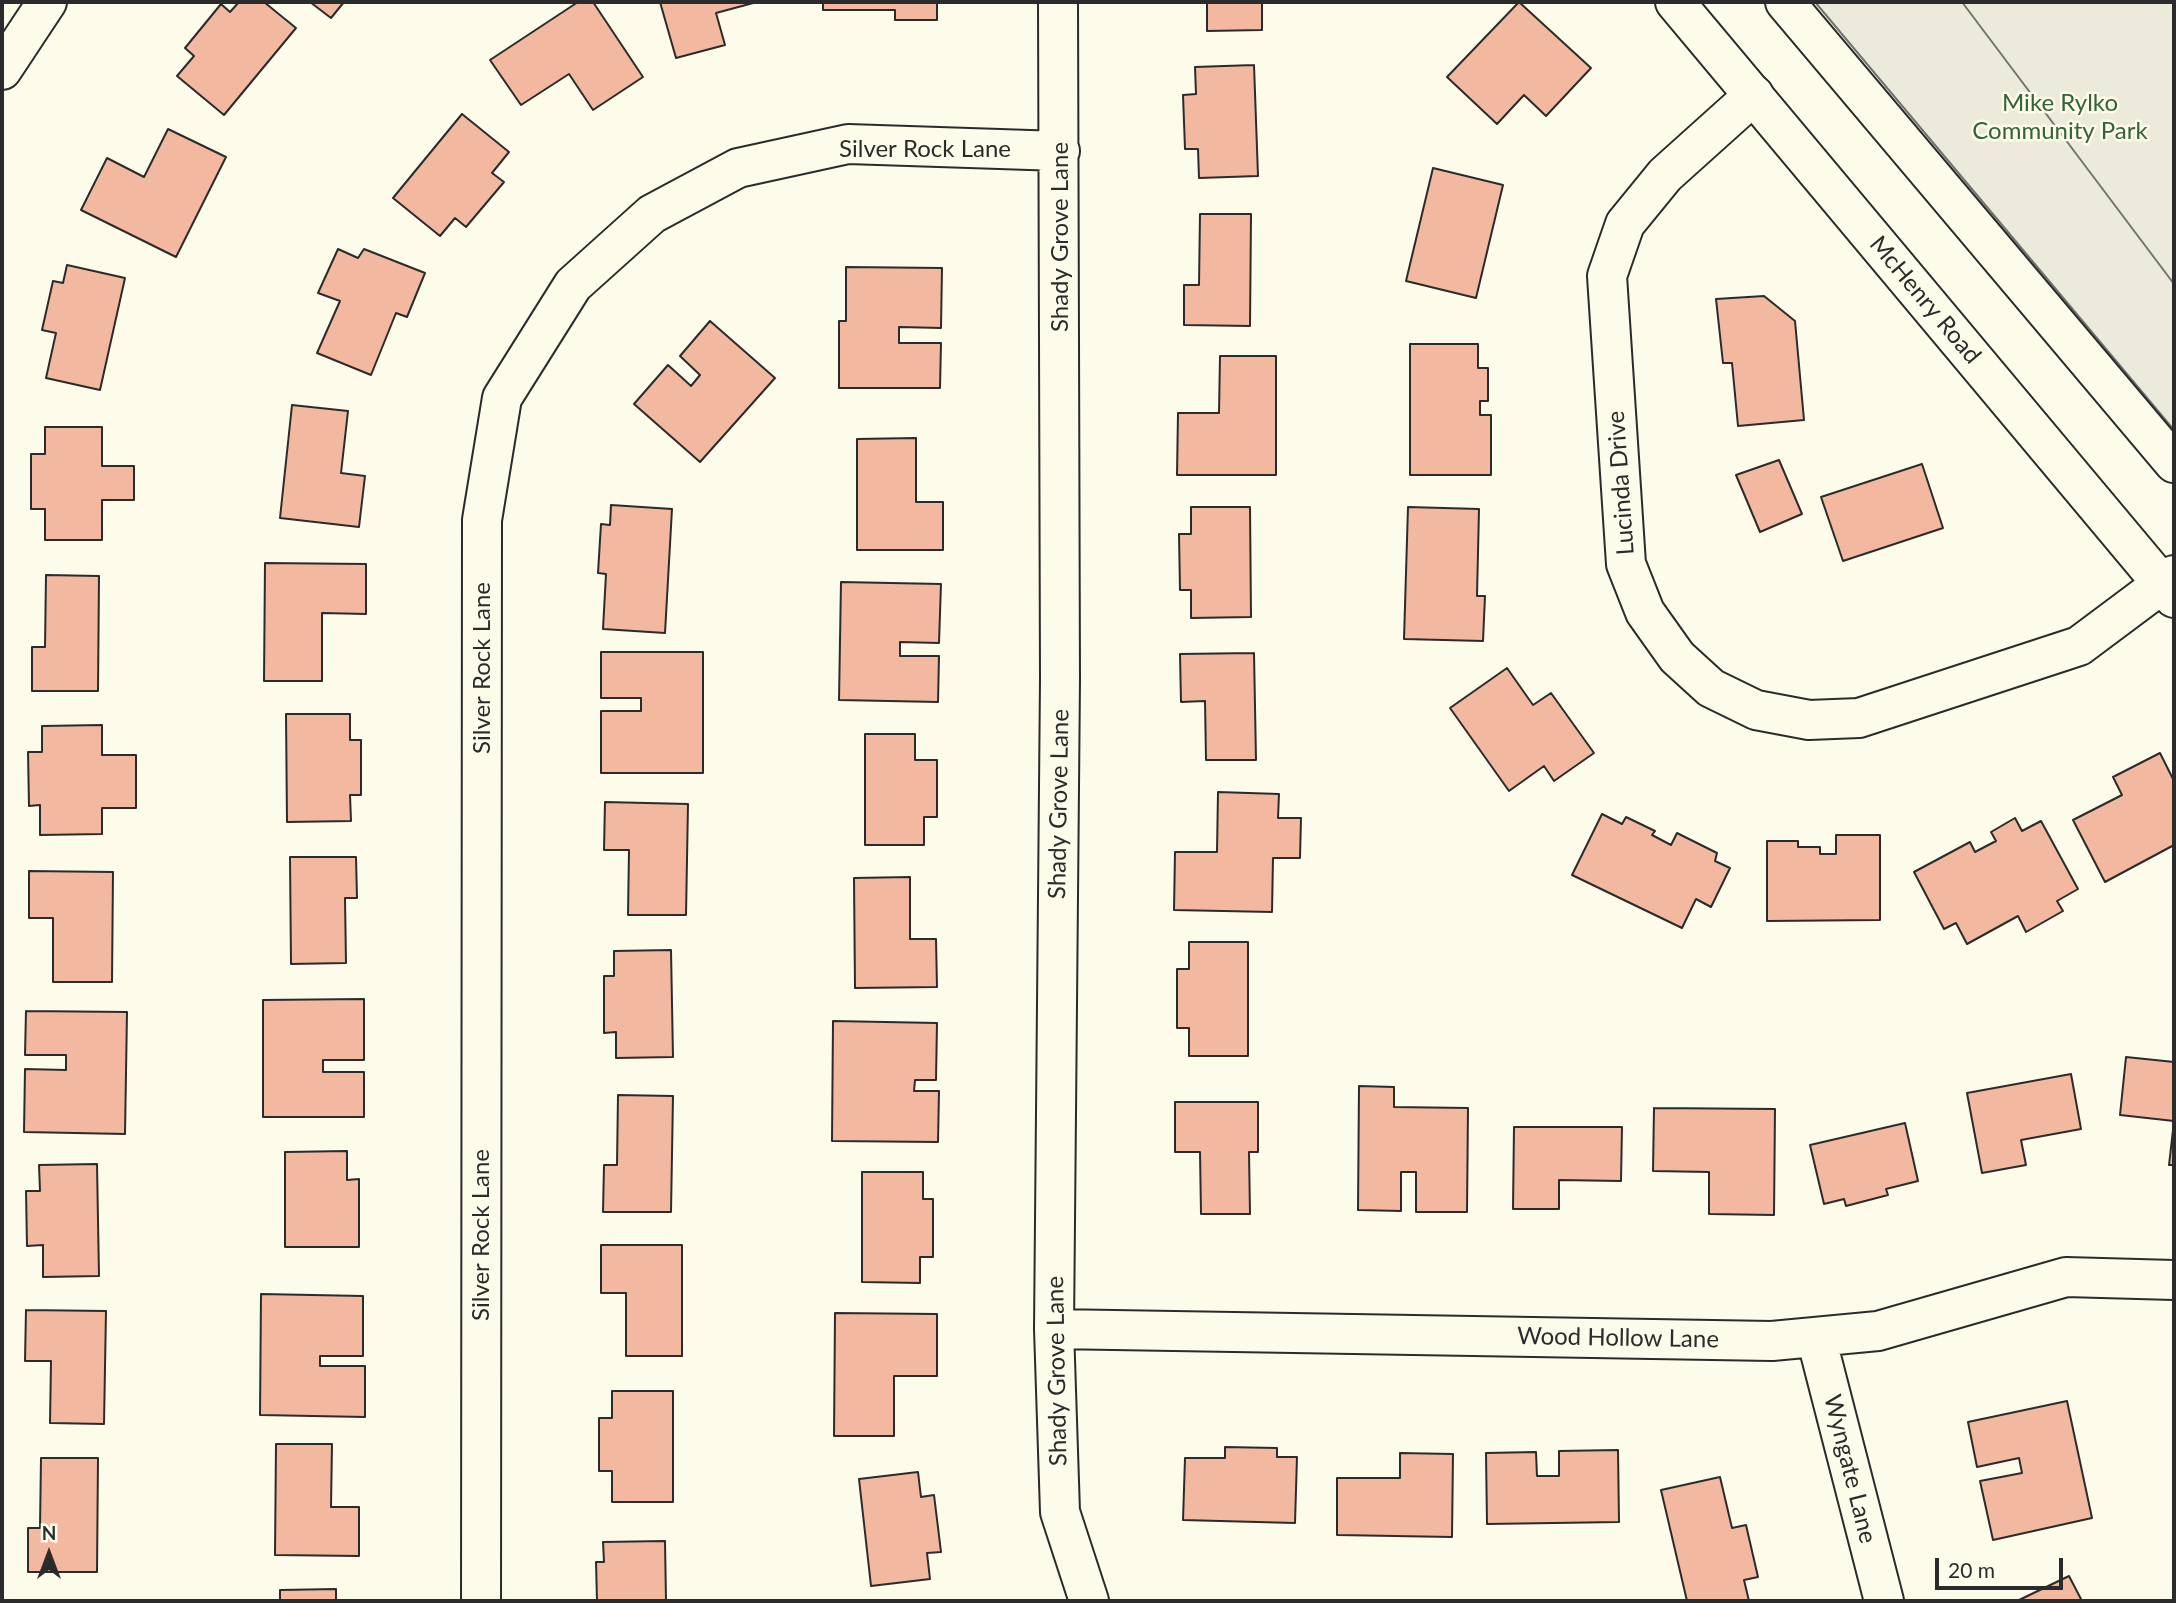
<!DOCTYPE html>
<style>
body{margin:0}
#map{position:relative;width:2176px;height:1603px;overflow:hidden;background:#fdfbea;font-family:Lato,sans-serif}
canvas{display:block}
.frame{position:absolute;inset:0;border:4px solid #2b2b2b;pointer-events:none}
.north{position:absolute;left:14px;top:1519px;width:70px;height:70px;-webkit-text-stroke:5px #fdfbea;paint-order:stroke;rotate:0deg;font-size:19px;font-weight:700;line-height:28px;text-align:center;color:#2b2b2b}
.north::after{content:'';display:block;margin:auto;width:24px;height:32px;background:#2b2b2b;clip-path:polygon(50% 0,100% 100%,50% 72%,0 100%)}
.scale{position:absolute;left:1935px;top:1558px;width:128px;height:32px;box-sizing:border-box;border:4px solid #2b2b2b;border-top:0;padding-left:9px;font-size:21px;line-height:24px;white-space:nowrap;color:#2b2b2b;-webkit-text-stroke:5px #fdfbea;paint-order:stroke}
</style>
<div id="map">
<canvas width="2176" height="1603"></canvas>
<div class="frame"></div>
<div class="north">N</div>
<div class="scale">20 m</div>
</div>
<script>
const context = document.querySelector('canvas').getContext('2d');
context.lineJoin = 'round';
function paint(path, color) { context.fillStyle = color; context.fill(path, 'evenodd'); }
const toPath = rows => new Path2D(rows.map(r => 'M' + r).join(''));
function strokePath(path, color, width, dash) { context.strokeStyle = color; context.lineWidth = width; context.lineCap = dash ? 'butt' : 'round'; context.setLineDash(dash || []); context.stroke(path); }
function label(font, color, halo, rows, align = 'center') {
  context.font = font + ' Lato,sans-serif'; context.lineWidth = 5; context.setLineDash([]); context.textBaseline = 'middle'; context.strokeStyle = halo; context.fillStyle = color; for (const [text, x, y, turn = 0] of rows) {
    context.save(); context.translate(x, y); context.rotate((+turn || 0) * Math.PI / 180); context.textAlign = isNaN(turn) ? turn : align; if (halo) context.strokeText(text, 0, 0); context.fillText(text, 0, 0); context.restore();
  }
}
const green = toPath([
 [1815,2,2174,2,2174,430,1815,2]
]);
paint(green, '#ecebdb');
strokePath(green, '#74746e', 2);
const parking = toPath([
 [1962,2,2174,2,2174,284,1962,2]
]);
paint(parking, '#eceadb');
strokePath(parking, '#74746e', 2);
const building = toPath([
 [239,2,264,2,296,28,224,115,177,76,194,56,185,48,221,4,230,12,239,2],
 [310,2,344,2,331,18,310,2],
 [578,2,593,2,643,77,593,110,569,74,521,105,490,60,578,2],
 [660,2,757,2,716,13,725,45,676,58,660,2],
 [823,2,937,2,937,20,895,20,895,10,823,10,823,2],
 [1207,2,1262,2,1262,30,1207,31,1207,2],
 [1519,2,1591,68,1546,116,1524,95,1497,124,1447,77,1519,2],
 [1254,65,1258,176,1199,178,1198,149,1185,149,1183,95,1196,94,1195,67,1254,65],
 [462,114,509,152,492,173,504,182,466,227,455,218,440,236,393,198,462,114],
 [168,129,226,157,176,257,81,210,107,158,144,177,168,129],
 [1433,168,1503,185,1476,298,1406,281,1433,168],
 [1200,214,1251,214,1250,326,1184,325,1184,285,1199,285,1200,214],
 [338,249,358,258,364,249,425,273,407,317,396,313,371,375,317,353,340,301,318,293,338,249],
 [67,265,125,278,100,390,46,378,56,333,42,330,53,281,63,283,67,265],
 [846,267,942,268,941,328,899,327,899,343,941,343,940,388,839,388,839,321,846,321,846,267],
 [1764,296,1795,321,1804,420,1738,426,1732,363,1723,363,1716,299,1764,296],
 [710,321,775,378,700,462,634,404,668,365,691,386,700,375,680,356,710,321],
 [1410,344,1478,344,1478,368,1488,368,1488,401,1480,401,1480,415,1491,415,1491,475,1410,475,1410,344],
 [1220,356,1276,356,1276,475,1177,475,1178,413,1219,413,1220,356],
 [292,405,348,411,341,473,365,476,359,527,280,518,292,405],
 [45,427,102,427,102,466,134,466,134,500,102,500,102,540,45,540,45,509,31,509,31,454,45,454,45,427],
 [916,438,916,502,943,502,943,550,857,550,857,439,916,438],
 [1779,460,1802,514,1760,532,1736,475,1779,460],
 [1922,464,1943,528,1843,561,1821,497,1922,464],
 [611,505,672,509,665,633,603,629,606,574,598,573,601,524,610,525,611,505],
 [1191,507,1250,507,1251,617,1191,618,1191,590,1180,590,1179,534,1191,534,1191,507],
 [1408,507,1479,509,1477,596,1485,596,1483,641,1404,639,1408,507],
 [265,563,366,564,366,614,322,613,322,681,264,681,265,563],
 [46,575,99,576,98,691,32,691,32,647,45,647,46,575],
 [841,582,941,584,939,643,900,642,900,656,939,656,938,702,839,700,841,582],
 [601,652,703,652,703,773,601,773,601,711,641,711,641,698,601,698,601,652],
 [1254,653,1256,760,1206,760,1205,701,1181,702,1180,654,1254,653],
 [1507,668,1533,705,1551,693,1594,753,1554,781,1544,766,1509,791,1450,708,1507,668],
 [286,714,350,714,350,740,361,740,361,795,350,795,351,821,287,822,286,714],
 [102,725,102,755,136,755,136,808,102,808,102,834,40,835,40,805,29,806,28,752,42,752,42,726,102,725],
 [865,734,915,734,915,760,937,760,937,817,924,817,924,845,865,845,865,734],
 [2160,753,2174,781,2174,845,2105,882,2073,820,2122,795,2113,777,2160,753],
 [1218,792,1279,794,1278,818,1301,818,1300,858,1273,858,1272,912,1174,910,1175,852,1217,852,1218,792],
 [605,802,688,804,686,915,628,915,629,850,604,850,605,802],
 [1602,814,1622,824,1626,817,1655,831,1652,835,1671,845,1677,833,1717,853,1715,861,1730,868,1711,907,1696,899,1682,928,1572,875,1602,814],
 [2015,818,2022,831,2041,821,2078,889,2057,901,2063,911,2026,932,2018,916,1967,944,1956,923,1944,929,1914,872,1970,842,1975,852,1996,841,1991,832,2015,818],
 [1836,835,1880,835,1880,920,1767,921,1767,841,1798,841,1798,847,1820,847,1820,854,1836,854,1836,835],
 [290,857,356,857,357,898,345,898,346,963,291,964,290,857],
 [29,871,113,872,112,982,53,982,53,918,29,918,29,871],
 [910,877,910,939,936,939,937,987,855,988,854,878,910,877],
 [1189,942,1248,942,1248,1056,1189,1056,1189,1028,1177,1028,1177,969,1189,969,1189,942],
 [671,950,673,1057,616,1058,616,1032,604,1033,604,976,614,976,614,951,671,950],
 [364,999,364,1060,323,1060,323,1072,364,1072,364,1117,263,1117,263,1000,364,999],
 [26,1011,127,1012,125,1134,24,1132,25,1069,66,1070,66,1055,25,1055,26,1011],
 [833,1021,937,1023,936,1080,915,1080,914,1091,939,1091,938,1142,832,1141,833,1021],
 [2126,1057,2174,1062,2174,1165,2169,1165,2174,1121,2120,1115,2126,1057],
 [2071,1074,2081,1129,2021,1140,2026,1165,1982,1173,1967,1093,2071,1074],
 [1359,1086,1394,1087,1394,1107,1468,1108,1467,1212,1416,1212,1416,1172,1401,1172,1401,1211,1358,1210,1359,1086],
 [618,1095,673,1096,671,1212,603,1212,604,1165,617,1165,618,1095],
 [1175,1102,1258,1102,1258,1152,1249,1152,1250,1214,1201,1214,1200,1152,1175,1152,1175,1102],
 [1654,1108,1775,1109,1774,1215,1709,1214,1709,1172,1653,1171,1654,1108],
 [1905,1123,1918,1181,1886,1189,1888,1195,1846,1206,1844,1199,1824,1204,1810,1145,1905,1123],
 [1514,1127,1622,1127,1621,1181,1559,1180,1559,1209,1513,1209,1514,1127],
 [347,1151,347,1180,359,1179,359,1247,285,1247,285,1152,347,1151],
 [97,1164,99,1276,43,1277,43,1245,27,1246,26,1191,40,1191,39,1165,97,1164],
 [862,1172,923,1172,923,1199,933,1199,933,1257,920,1257,920,1283,862,1282,862,1172],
 [601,1245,682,1245,682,1356,626,1356,626,1293,601,1293,601,1245],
 [261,1294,363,1296,363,1356,320,1356,320,1366,365,1366,365,1417,260,1415,261,1294],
 [26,1310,106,1311,104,1424,50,1423,51,1361,25,1361,26,1310],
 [835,1313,937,1314,937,1376,894,1376,894,1436,834,1436,835,1313],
 [612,1391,673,1391,673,1502,612,1502,612,1471,599,1471,599,1418,612,1418,612,1391],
 [2067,1401,2092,1518,1993,1540,1980,1481,2022,1473,2019,1458,1977,1467,1968,1422,2067,1401],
 [276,1444,332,1444,331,1507,359,1507,359,1556,275,1555,276,1444],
 [1225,1447,1277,1448,1277,1457,1297,1457,1295,1523,1183,1520,1185,1458,1225,1458,1225,1447],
 [1618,1450,1619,1522,1487,1524,1486,1453,1536,1452,1537,1476,1559,1476,1559,1451,1618,1450],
 [1400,1453,1453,1454,1452,1537,1337,1535,1337,1478,1400,1478,1400,1453],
 [41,1458,98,1458,97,1572,28,1572,28,1528,40,1528,41,1458],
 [918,1472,921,1497,934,1495,941,1552,927,1553,930,1579,871,1586,859,1479,918,1472],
 [1720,1477,1732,1528,1746,1525,1758,1577,1744,1580,1749,1601,1687,1601,1661,1490,1720,1477],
 [665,1541,666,1601,597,1601,596,1562,604,1562,603,1542,665,1541],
 [2069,1576,2082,1601,2017,1601,2069,1576],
 [336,1589,336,1601,280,1601,280,1590,336,1589]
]);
paint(building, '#f2b8a0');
strokePath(building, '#2b2b2b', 2);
const minor = toPath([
 [1058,2,1060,679,1054,1329,1060,1512,1089,1601],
 [2,70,47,2],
 [1754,95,1665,175,1625,224,1607,276,1626,564,1645,612,1677,657,1711,688,1756,710,1809,720,1859,718,2079,646,2174,575],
 [1054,1329,1772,1341,1878,1331,2066,1277,2174,1280],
 [1816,1337,1884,1601],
 [481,1601,482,520,502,398,573,285,652,214,738,168,848,144,1060,151]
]);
const major = toPath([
 [1675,2,2174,598],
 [1785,2,2174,463]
]);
strokePath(minor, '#2b2b2b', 42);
strokePath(major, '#2b2b2b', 42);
strokePath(minor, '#fdfbea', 38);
strokePath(major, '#fdfbea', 38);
label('24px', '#34623c', '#fdfbea', [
 ["Mike Rylko",2060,103],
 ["Community Park",2060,131]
]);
label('24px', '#2b2b2b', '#fdfbea', [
 ["Silver Rock Lane",925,149],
 ["Shady Grove Lane",1060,237,-90],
 ["McHenry Road",1925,300,50],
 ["Lucinda Drive",1621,483,-94],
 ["Silver Rock Lane",482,668,-90],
 ["Shady Grove Lane",1059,804,-89],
 ["Silver Rock Lane",481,1235,-90],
 ["Wood Hollow Lane",1618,1338,1],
 ["Shady Grove Lane",1057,1371,-91],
 ["Wyngate Lane",1850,1469,76]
]);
</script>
